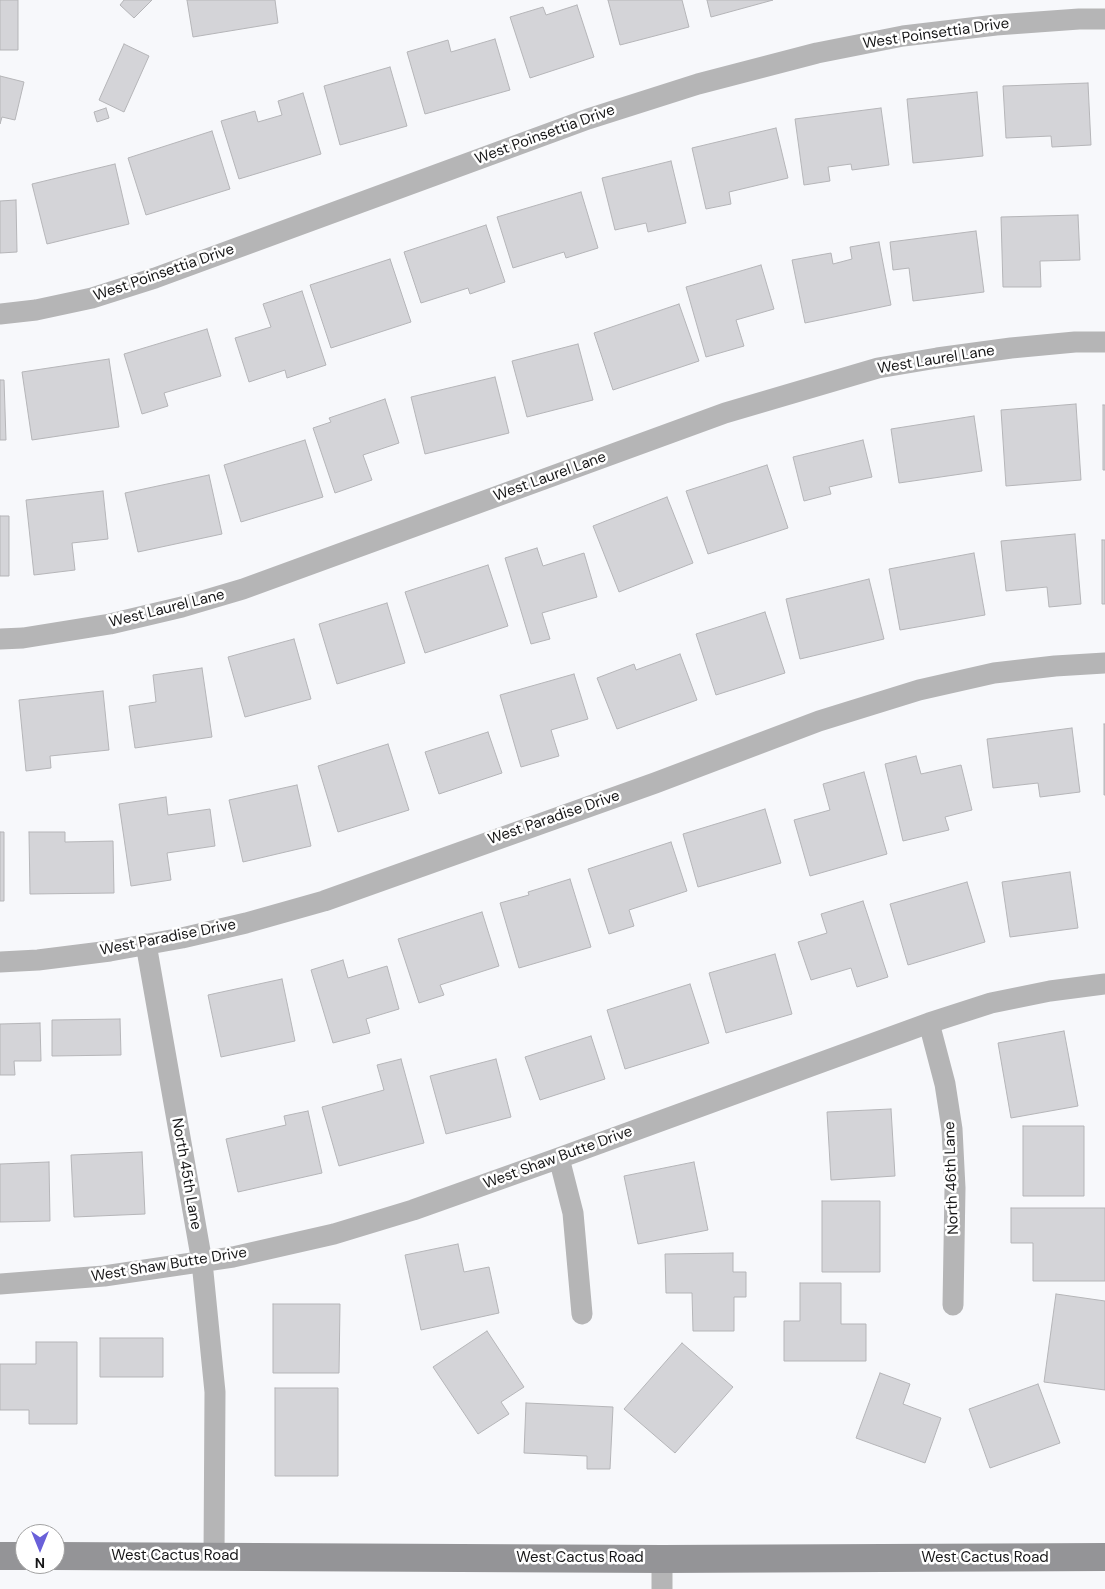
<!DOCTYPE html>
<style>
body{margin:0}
#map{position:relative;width:1105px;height:1589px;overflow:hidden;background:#f7f8fb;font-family:"DM Sans",sans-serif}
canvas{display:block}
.north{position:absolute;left:15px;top:1524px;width:50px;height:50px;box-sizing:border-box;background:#fff;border:1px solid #a2a2a2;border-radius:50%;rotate:180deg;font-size:14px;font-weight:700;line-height:20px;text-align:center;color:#161617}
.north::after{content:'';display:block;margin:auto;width:18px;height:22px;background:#6960d9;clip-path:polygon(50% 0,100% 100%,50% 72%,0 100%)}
</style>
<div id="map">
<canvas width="1105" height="1589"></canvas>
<div class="north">N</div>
</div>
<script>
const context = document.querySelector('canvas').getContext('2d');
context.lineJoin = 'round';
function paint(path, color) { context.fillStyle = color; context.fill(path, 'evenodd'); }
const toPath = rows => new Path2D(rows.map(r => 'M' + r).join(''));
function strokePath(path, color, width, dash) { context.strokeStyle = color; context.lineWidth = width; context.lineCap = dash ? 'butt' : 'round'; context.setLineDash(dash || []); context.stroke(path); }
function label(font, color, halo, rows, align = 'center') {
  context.font = font + ' "DM Sans",sans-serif'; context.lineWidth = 5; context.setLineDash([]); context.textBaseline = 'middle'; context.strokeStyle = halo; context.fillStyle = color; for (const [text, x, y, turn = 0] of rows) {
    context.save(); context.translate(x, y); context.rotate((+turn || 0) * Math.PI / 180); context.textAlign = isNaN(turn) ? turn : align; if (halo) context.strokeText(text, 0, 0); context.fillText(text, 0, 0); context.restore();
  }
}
const building = toPath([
 [0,0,18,0,18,50,0,50,0,0],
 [124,0,152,0,134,18,120,5,124,0],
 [187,0,275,0,278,23,193,37,187,0],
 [608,0,682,0,689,27,620,45,608,0],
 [707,0,773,0,711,17,707,0],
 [577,5,594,57,530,78,510,17,543,7,546,15,577,5],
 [495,39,510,90,425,114,407,52,448,40,451,52,495,39],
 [124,44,149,56,124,112,99,100,124,44],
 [390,67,407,126,340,145,324,86,390,67],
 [0,76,24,82,15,120,2,117,0,124,0,76],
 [1088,83,1091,145,1052,147,1051,136,1006,138,1003,86,1088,83],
 [977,92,983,156,913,163,907,99,977,92],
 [303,93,321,154,239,179,221,121,255,111,258,122,282,115,278,101,303,93],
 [106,108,109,118,97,122,94,112,106,108],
 [881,108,889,165,852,170,851,164,828,167,830,181,804,185,795,119,881,108],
 [776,128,788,178,729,192,731,204,706,209,692,148,776,128],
 [212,131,230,189,146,215,128,158,212,131],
 [671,161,686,223,648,232,646,223,615,230,602,178,671,161],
 [115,164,129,224,47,244,32,184,115,164],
 [581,192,598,248,566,258,564,252,513,268,497,217,581,192],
 [16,200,17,252,0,253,0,201,16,200],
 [1078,215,1080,260,1040,261,1041,287,1003,287,1001,217,1078,215],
 [486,225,505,282,470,294,468,288,421,303,404,252,486,225],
 [976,231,984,292,913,301,909,268,893,270,890,242,976,231],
 [879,242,891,305,805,323,792,260,831,253,833,264,852,259,850,247,879,242],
 [390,259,411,322,331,348,310,285,390,259],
 [761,265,774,309,736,320,744,346,706,357,686,287,761,265],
 [302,291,326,365,287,378,285,370,249,382,235,338,271,327,263,304,302,291],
 [679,304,699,361,613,390,594,333,679,304],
 [207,329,221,376,164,393,168,406,142,414,124,354,207,329],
 [578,344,593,400,527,417,512,361,578,344],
 [109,359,119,427,32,440,22,372,109,359],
 [495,377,509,433,425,454,411,397,495,377],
 [0,380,4,380,6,440,0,440,0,380],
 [385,399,399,443,363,455,372,480,335,493,313,428,331,422,329,418,385,399],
 [1076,404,1081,480,1006,486,1001,410,1076,404],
 [1103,405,1105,405,1105,470,1103,470,1103,405],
 [974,416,982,471,899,483,891,429,974,416],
 [305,440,323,497,241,522,224,465,305,440],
 [863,440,872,477,829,487,831,494,804,501,793,457,863,440],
 [767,465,788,528,708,554,686,491,767,465],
 [209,475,222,534,138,552,125,493,209,475],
 [103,491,108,539,72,543,75,570,34,575,26,500,103,491],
 [667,497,693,563,619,592,593,526,667,497],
 [0,516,9,516,9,576,0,576,0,516],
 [1075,534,1081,604,1049,607,1047,587,1006,591,1001,541,1075,534],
 [1102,540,1105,540,1105,604,1102,604,1102,540],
 [537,548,543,566,584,553,597,597,542,613,550,639,531,644,505,558,537,548],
 [974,553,985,615,900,630,889,569,974,553],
 [488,565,508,626,425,653,405,592,488,565],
 [869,579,884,639,800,659,786,599,869,579],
 [387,603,405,663,337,684,319,624,387,603],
 [765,612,785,673,716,695,696,634,765,612],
 [294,639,311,699,245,717,228,657,294,639],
 [680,654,697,700,617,729,597,678,634,664,636,670,680,654],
 [202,668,212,737,135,748,129,706,156,702,153,675,202,668],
 [574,674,588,719,551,730,559,756,521,767,500,695,574,674],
 [103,691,109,750,50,756,51,768,26,771,19,700,103,691],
 [1104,724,1105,724,1105,795,1104,795,1104,724],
 [1072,728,1080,792,1040,797,1038,783,993,788,987,739,1072,728],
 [488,732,502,773,439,794,425,752,488,732],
 [388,744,409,810,338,832,318,766,388,744],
 [916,756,921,774,961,765,972,810,945,817,949,830,903,841,885,764,916,756],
 [864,772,887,854,810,876,794,820,830,810,823,784,864,772],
 [297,785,311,846,243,862,229,800,297,785],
 [166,797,168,815,210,809,215,846,167,853,171,880,131,886,119,804,166,797],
 [765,809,781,863,698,887,683,834,765,809],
 [0,832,4,832,4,901,0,901,0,832],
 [29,832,65,832,65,842,113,841,114,893,30,894,29,832],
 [671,842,687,891,629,910,634,926,609,934,588,869,671,842],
 [1070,872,1078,928,1010,937,1002,882,1070,872],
 [570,879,591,947,519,968,500,903,529,895,528,892,570,879],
 [967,882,985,942,908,965,890,904,967,882],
 [863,901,888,977,857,987,851,968,811,980,798,942,827,933,821,914,863,901],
 [482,912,499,966,440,985,444,995,419,1003,398,939,482,912],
 [775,954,792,1014,726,1033,709,973,775,954],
 [343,960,348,978,387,966,399,1009,366,1019,370,1033,333,1043,311,970,343,960],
 [282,979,295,1041,221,1057,208,995,282,979],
 [690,984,709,1043,625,1069,607,1010,690,984],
 [120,1019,121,1055,52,1056,52,1020,120,1019],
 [40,1023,41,1061,14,1061,15,1075,0,1075,0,1024,40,1023],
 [1064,1031,1078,1106,1011,1118,998,1043,1064,1031],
 [591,1036,605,1079,540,1100,525,1057,591,1036],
 [401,1059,424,1143,339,1166,322,1107,384,1090,377,1065,401,1059],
 [496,1059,511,1117,446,1134,430,1076,496,1059],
 [891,1109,895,1176,831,1180,827,1112,891,1109],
 [308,1111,322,1173,238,1192,226,1139,286,1125,284,1116,308,1111],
 [1023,1126,1084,1126,1084,1196,1023,1196,1023,1126],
 [142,1152,145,1214,74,1217,71,1155,142,1152],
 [49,1162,50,1221,0,1222,0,1164,49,1162],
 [694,1162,708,1230,638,1244,624,1176,694,1162],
 [822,1201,880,1201,880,1272,822,1272,822,1201],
 [1011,1208,1105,1208,1105,1281,1033,1281,1033,1243,1011,1243,1011,1208],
 [458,1244,464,1272,489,1267,499,1313,421,1330,405,1255,458,1244],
 [733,1253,733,1272,746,1272,746,1297,734,1297,734,1331,693,1331,692,1293,666,1293,665,1254,733,1253],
 [800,1283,841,1283,841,1324,866,1324,866,1361,784,1361,784,1321,800,1321,800,1283],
 [1056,1294,1105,1301,1105,1390,1044,1382,1056,1294],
 [273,1304,340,1304,339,1373,273,1373,273,1304],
 [487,1331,524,1387,501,1402,509,1414,478,1434,433,1367,487,1331],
 [100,1338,163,1338,163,1377,100,1377,100,1338],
 [36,1342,77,1342,77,1424,29,1424,29,1410,0,1410,0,1364,36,1364,36,1342],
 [682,1343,733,1387,675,1453,624,1409,682,1343],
 [880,1373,910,1384,903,1404,941,1418,925,1463,856,1438,880,1373],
 [1038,1384,1060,1443,990,1468,969,1409,1038,1384],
 [275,1388,338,1388,338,1476,275,1476,275,1388],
 [526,1403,613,1407,610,1469,587,1469,587,1456,524,1453,526,1403]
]);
paint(building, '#d4d4d8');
strokePath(building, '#b5b5b8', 1);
strokePath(toPath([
 [0,314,36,310,92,298,155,278,588,119,698,84,817,53,903,36,996,25,1079,19,1105,19],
 [0,639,23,638,110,624,182,607,243,589,725,413,878,368,937,358,1011,348,1075,342,1105,342],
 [146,944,202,1262,215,1392,214,1556],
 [0,962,38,960,110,951,182,938,246,923,324,901,655,783,819,721,919,690,994,673,1055,666,1105,663],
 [929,1023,945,1084,952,1129,955,1188,953,1305],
 [559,1158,573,1213,582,1314],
 [0,1284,104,1276,233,1257,334,1234,413,1210,559,1158,929,1023,991,1003,1050,991,1105,984],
 [662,1589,662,1559]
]), '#b5b5b6', 21);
strokePath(toPath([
 [0,1556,25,1556],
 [55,1556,662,1559,1105,1557]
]), '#949497', 28);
label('15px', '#161617', '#fff', [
 ["West Poinsettia Drive",936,34,-8],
 ["West Poinsettia Drive",545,135,-20],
 ["West Poinsettia Drive",164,273,-19],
 ["West Laurel Lane",936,360,-9],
 ["West Laurel Lane",550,477,-20],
 ["West Laurel Lane",167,609,-14],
 ["West Paradise Drive",554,818,-19],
 ["West Paradise Drive",168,938,-11],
 ["West Shaw Butte Drive",558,1158,-20],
 ["North 45th Lane",186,1174,80],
 ["North 46th Lane",952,1178,-92],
 ["West Shaw Butte Drive",169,1265,-9],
 ["West Cactus Road",175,1556],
 ["West Cactus Road",580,1558],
 ["West Cactus Road",985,1558]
]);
</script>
